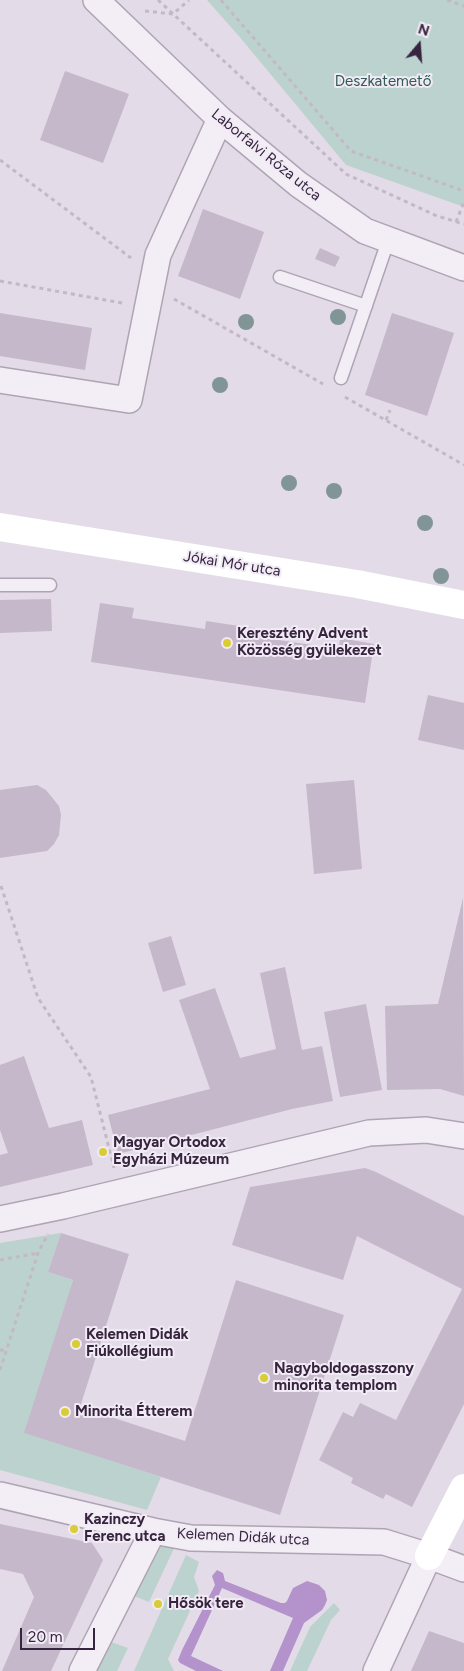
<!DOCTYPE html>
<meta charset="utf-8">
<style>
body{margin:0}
#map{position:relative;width:464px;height:1671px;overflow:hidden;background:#e3dbe7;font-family:Figtree,sans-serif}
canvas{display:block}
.north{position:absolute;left:394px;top:20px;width:50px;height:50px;-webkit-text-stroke:4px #f1ebf5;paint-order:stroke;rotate:18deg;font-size:14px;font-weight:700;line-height:20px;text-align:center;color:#37243e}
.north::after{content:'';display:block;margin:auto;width:18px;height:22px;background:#37243e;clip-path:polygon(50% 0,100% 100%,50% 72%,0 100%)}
.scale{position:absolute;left:20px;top:1628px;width:75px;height:22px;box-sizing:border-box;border:2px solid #37243e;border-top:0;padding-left:6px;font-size:15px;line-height:18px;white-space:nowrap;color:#37243e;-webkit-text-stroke:4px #f1ebf5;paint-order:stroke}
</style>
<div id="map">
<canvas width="464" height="1671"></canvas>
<div class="north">N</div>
<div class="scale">20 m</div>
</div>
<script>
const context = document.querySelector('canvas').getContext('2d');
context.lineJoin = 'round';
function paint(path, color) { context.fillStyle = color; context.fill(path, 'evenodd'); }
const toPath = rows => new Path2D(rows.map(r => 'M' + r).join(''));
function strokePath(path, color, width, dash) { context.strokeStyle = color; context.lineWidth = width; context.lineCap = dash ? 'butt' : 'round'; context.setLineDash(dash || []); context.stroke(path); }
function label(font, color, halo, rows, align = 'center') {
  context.font = font + ' Figtree,sans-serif'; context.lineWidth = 4; context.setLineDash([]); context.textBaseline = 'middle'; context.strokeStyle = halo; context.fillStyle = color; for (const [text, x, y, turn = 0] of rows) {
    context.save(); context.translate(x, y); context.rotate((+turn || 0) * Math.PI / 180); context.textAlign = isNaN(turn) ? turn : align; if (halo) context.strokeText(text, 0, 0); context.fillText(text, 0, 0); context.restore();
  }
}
paint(toPath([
 [207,0,464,0,464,207,346,165,238,35],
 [61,1233,48,1272,73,1280,25,1433,161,1477,147,1510,0,1470,0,1243],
 [157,1543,176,1544,149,1602,129,1594],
 [186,1555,199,1562,194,1577,199,1591,168,1659,174,1671,134,1671],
 [334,1603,340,1610,331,1620,307,1671,290,1671,310,1627],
 [108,1641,128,1648,117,1671,92,1671]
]), '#bcd2ce');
paint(toPath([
 [217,1570,223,1573,225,1581,281,1603,285,1603,287,1601,293,1588,307,1581,319,1585,325,1591,327,1600,325,1605,322,1610,304,1623,283,1671,270,1671,293,1618,222,1588,191,1656,223,1671,196,1671,180,1663,178,1660,182,1650,215,1585,212,1576]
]), '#b492cb');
paint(toPath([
 [65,71,129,94,103,163,40,140],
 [203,209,264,232,240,299,178,276],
 [320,248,340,257,335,267,315,259],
 [0,313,92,328,85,370,0,356],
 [392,313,454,333,427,416,365,395],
 [51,599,52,631,0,633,0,600],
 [100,603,134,608,132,618,205,629,206,621,266,630,265,638,339,649,340,638,374,644,365,703,91,662],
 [428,695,464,703,464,750,418,740],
 [354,780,362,869,314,874,306,784],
 [37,785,46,790,59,806,61,815,59,835,54,844,47,851,0,858,0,790],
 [463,898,464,1096,440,1089,387,1090,385,1006,438,1004],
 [171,936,186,985,163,992,148,943],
 [285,967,302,1050,322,1046,333,1101,292,1109,118,1154,108,1115,210,1089,179,1000,215,988,240,1058,276,1049,260,973],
 [366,1004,382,1090,340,1097,324,1012],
 [24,1056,49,1128,82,1120,93,1165,0,1187,0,1155,8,1153,0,1130,0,1065],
 [365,1168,376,1172,464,1216,464,1404,412,1507,386,1494,383,1499,351,1483,353,1478,319,1460,343,1412,353,1417,360,1403,396,1420,462,1289,357,1236,343,1280,232,1245,250,1187],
 [61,1233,129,1254,80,1407,185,1441,236,1280,344,1315,280,1515,24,1433,73,1280,48,1272],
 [0,1524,92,1543,103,1560,51,1671,2,1671,34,1597,23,1574,0,1569],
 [429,1631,464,1643,464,1671,411,1671]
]), '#c5b8ca');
const lane = toPath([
 [280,277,366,306],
 [341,378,388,241],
 [0,585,50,585]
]);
const street = toPath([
 [96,0,220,119,298,184,365,231,464,268],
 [0,380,129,400,158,255,220,119],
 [0,1219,63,1206,369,1133,426,1130,464,1136],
 [0,1495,153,1531,191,1538,384,1542,429,1556,464,1569],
 [82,1671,153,1531],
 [376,1671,429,1556]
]);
strokePath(lane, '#afa4b4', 15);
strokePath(street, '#afa4b4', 28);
strokePath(toPath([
 [158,0,346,174,437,216,464,224],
 [221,0,351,151,464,191],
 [447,0,464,6],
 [145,11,173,14,189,0],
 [0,160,131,258],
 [456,222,464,202],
 [0,281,122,303],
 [174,299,323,384],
 [345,397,464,465],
 [386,420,390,410],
 [1,886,38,998,91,1077,114,1168],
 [0,1260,38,1253],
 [0,1350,6,1350],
 [0,1370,38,1253,48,1234]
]), '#c2b9c5', 3, [4, 4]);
strokePath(lane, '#f3eef5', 12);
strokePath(street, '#f3eef5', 25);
strokePath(toPath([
 [0,527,357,584,464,605],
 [429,1556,464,1488]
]), '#fff', 28);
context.fillStyle = '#819597';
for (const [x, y] of [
 [338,317],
 [246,322],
 [220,385],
 [289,483],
 [334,491],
 [425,523],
 [441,576]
]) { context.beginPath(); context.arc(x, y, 8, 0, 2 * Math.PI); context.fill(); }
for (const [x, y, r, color] of [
 [227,643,5,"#d9cc34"],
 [103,1152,5,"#d9cc34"],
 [76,1344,5,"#d9cc34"],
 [264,1378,5,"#d9cc34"],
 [65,1412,5,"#d9cc34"],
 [74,1529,5,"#d9cc34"],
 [158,1604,5,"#d9cc34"]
]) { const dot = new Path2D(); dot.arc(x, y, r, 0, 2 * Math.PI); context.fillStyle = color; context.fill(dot); strokePath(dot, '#f1ebf5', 2); }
label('15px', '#305b56', '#f1ebf5', [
 ["Deszkatemető",383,82]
]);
label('15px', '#37243e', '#f1ebf5', [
 ["Laborfalvi Róza utca",266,155,39],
 ["Jókai Mór utca",232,564,9],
 ["Kelemen Didák utca",243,1537,3]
]);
label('bold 15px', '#37243e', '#f1ebf5', [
 ["Keresztény Advent",237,634],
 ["Közösség gyülekezet",237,651],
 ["Magyar Ortodox",113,1143],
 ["Egyházi Múzeum",113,1160],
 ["Kelemen Didák",86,1335],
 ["Fiúkollégium",86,1352],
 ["Nagyboldogasszony",274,1369],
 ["minorita templom",274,1386],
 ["Minorita Étterem",75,1412],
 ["Kazinczy",84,1520],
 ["Ferenc utca",84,1537],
 ["Hősök tere",168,1604]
], 'left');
</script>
